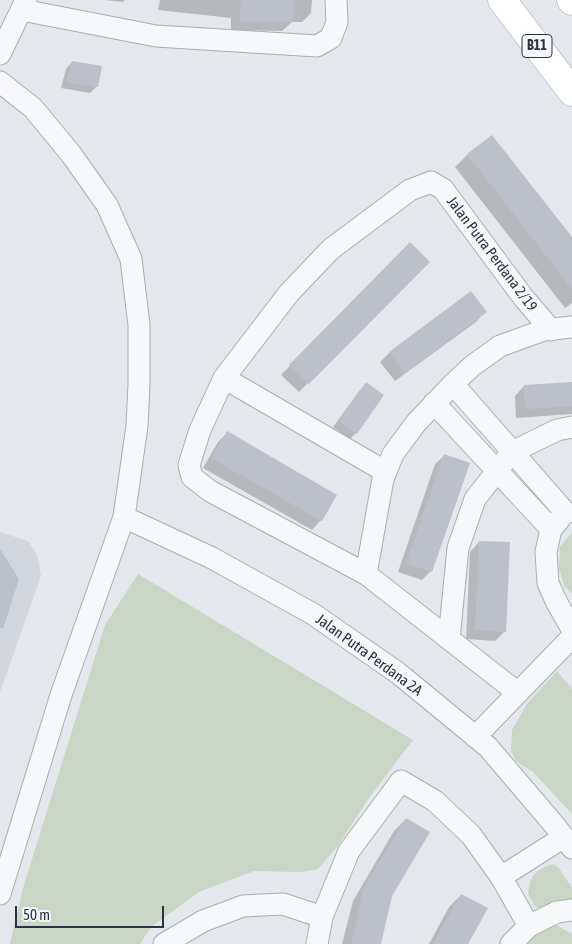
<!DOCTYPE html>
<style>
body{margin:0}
#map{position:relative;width:572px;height:944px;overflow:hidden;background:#e4e7ec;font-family:"Asap Condensed",sans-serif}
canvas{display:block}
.scale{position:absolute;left:15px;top:906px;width:149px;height:22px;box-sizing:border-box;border:2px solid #2b3445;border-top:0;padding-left:6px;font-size:15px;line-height:18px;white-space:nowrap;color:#2b3445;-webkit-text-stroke:4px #f4f6f9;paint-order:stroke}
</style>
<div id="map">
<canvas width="572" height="944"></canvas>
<div class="scale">50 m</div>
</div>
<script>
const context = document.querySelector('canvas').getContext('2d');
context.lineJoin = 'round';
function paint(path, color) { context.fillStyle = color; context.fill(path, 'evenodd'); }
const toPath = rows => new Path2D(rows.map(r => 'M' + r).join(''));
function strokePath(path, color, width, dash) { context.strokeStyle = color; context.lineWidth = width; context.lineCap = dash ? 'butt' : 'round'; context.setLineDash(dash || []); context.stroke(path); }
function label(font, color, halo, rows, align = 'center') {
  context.font = font + ' "Asap Condensed",sans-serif'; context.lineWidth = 4.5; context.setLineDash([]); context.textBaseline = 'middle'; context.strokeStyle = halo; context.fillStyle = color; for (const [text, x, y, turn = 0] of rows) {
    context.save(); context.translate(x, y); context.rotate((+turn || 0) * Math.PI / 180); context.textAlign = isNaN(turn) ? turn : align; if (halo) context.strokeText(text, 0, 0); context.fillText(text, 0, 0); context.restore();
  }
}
paint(toPath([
 [0,532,28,541,37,554,41,576,0,692]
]), '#d2d6de');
paint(toPath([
 [572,532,572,593,564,586,559,568,560,547],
 [138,574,413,740,371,795,337,847,318,869,301,872,254,871,199,892,151,927,140,944,10,944,23,888,105,625],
 [557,671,572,689,572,814,533,772,516,761,511,751,512,730,527,704],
 [553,864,558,867,572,888,572,902,539,908,535,906,528,894,530,882,535,873,544,867],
 [556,925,572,934,572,944,522,944,531,936]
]), '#c9d6c5');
paint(toPath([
 [104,0,125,0,123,2],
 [160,0,312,0,311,13,302,22,292,22,282,31,231,30,231,18,158,10],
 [72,62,97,86,90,93,61,88,66,69],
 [492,136,572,239,572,303,565,308,455,167,467,155],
 [410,244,428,262,299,392,281,375],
 [485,312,476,322,395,381,380,362,390,352],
 [572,383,572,414,516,418,515,396,524,386],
 [366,384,356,433,350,439,333,427,360,390],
 [227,433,321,520,312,530,203,468,218,442],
 [445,455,431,571,422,580,398,572,435,464],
 [479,542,505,631,495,641,466,639,470,552],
 [406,819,391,895,379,944,342,944,353,901,394,831],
 [461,895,467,944,429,944,449,907]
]), '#0003');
paint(toPath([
 [241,0,293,0,293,22,240,21],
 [72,61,102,66,98,87,67,82],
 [492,135,572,237,572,289,467,154],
 [410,242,430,262,309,384,289,365],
 [471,291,487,312,405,373,389,352],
 [366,382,384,395,357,434,339,421],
 [572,382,572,406,525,409,524,385],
 [227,431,337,495,322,521,211,458],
 [444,454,470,463,432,572,406,563],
 [479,541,510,542,506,632,475,630],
 [0,549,19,579,3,629,0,628],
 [406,818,430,832,392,896,381,944,351,944,364,887],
 [461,894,488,908,468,944,433,944]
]), '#bbc0ca');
const street = toPath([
 [22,10,156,36,317,46,331,38,337,22,336,0],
 [0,54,26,0],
 [0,82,33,108,71,154,107,205,131,259,139,325,139,384,137,426,124,517,61,695,0,894],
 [224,378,386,472],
 [453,384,566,513],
 [434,403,551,529],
 [124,517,212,558,313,614,398,673,488,747,556,827,572,848],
 [559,520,551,529,546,552,548,583,557,603,572,629],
 [366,574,383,479,393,454,416,423,453,384,472,366,500,346,544,330,572,327],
 [449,639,458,548,475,499,512,452,557,430,572,427],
 [518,693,366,574,210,491,192,477,189,465,200,430,224,378,289,293,331,249,410,190,431,182,443,189,523,297,551,330],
 [475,737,572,637],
 [501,877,564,837],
 [164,944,203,921,243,906,283,904,322,917],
 [317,944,322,917,349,851,401,781,435,801,471,835,501,877,529,926],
 [511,944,529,926,557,912,572,910]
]);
const primary = toPath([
 [502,0,572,92],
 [571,0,572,1]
]);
strokePath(street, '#a9aeb7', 23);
strokePath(primary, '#a3abb8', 29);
strokePath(street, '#f7f8fa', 21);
strokePath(primary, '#fff', 28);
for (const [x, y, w] of [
 [537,46,30]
]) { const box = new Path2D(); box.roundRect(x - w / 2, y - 11.5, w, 23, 4); context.fillStyle = '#f4f6f9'; context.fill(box); strokePath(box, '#2b3445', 1); }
label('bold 14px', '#2b3445', null, [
 ["B11",537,46]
]);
label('15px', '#2b3445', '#f4f6f9', [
 ["Jalan Putra Perdana 2/19",492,254,53],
 ["Jalan Putra Perdana 2A",369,655,36]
]);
</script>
